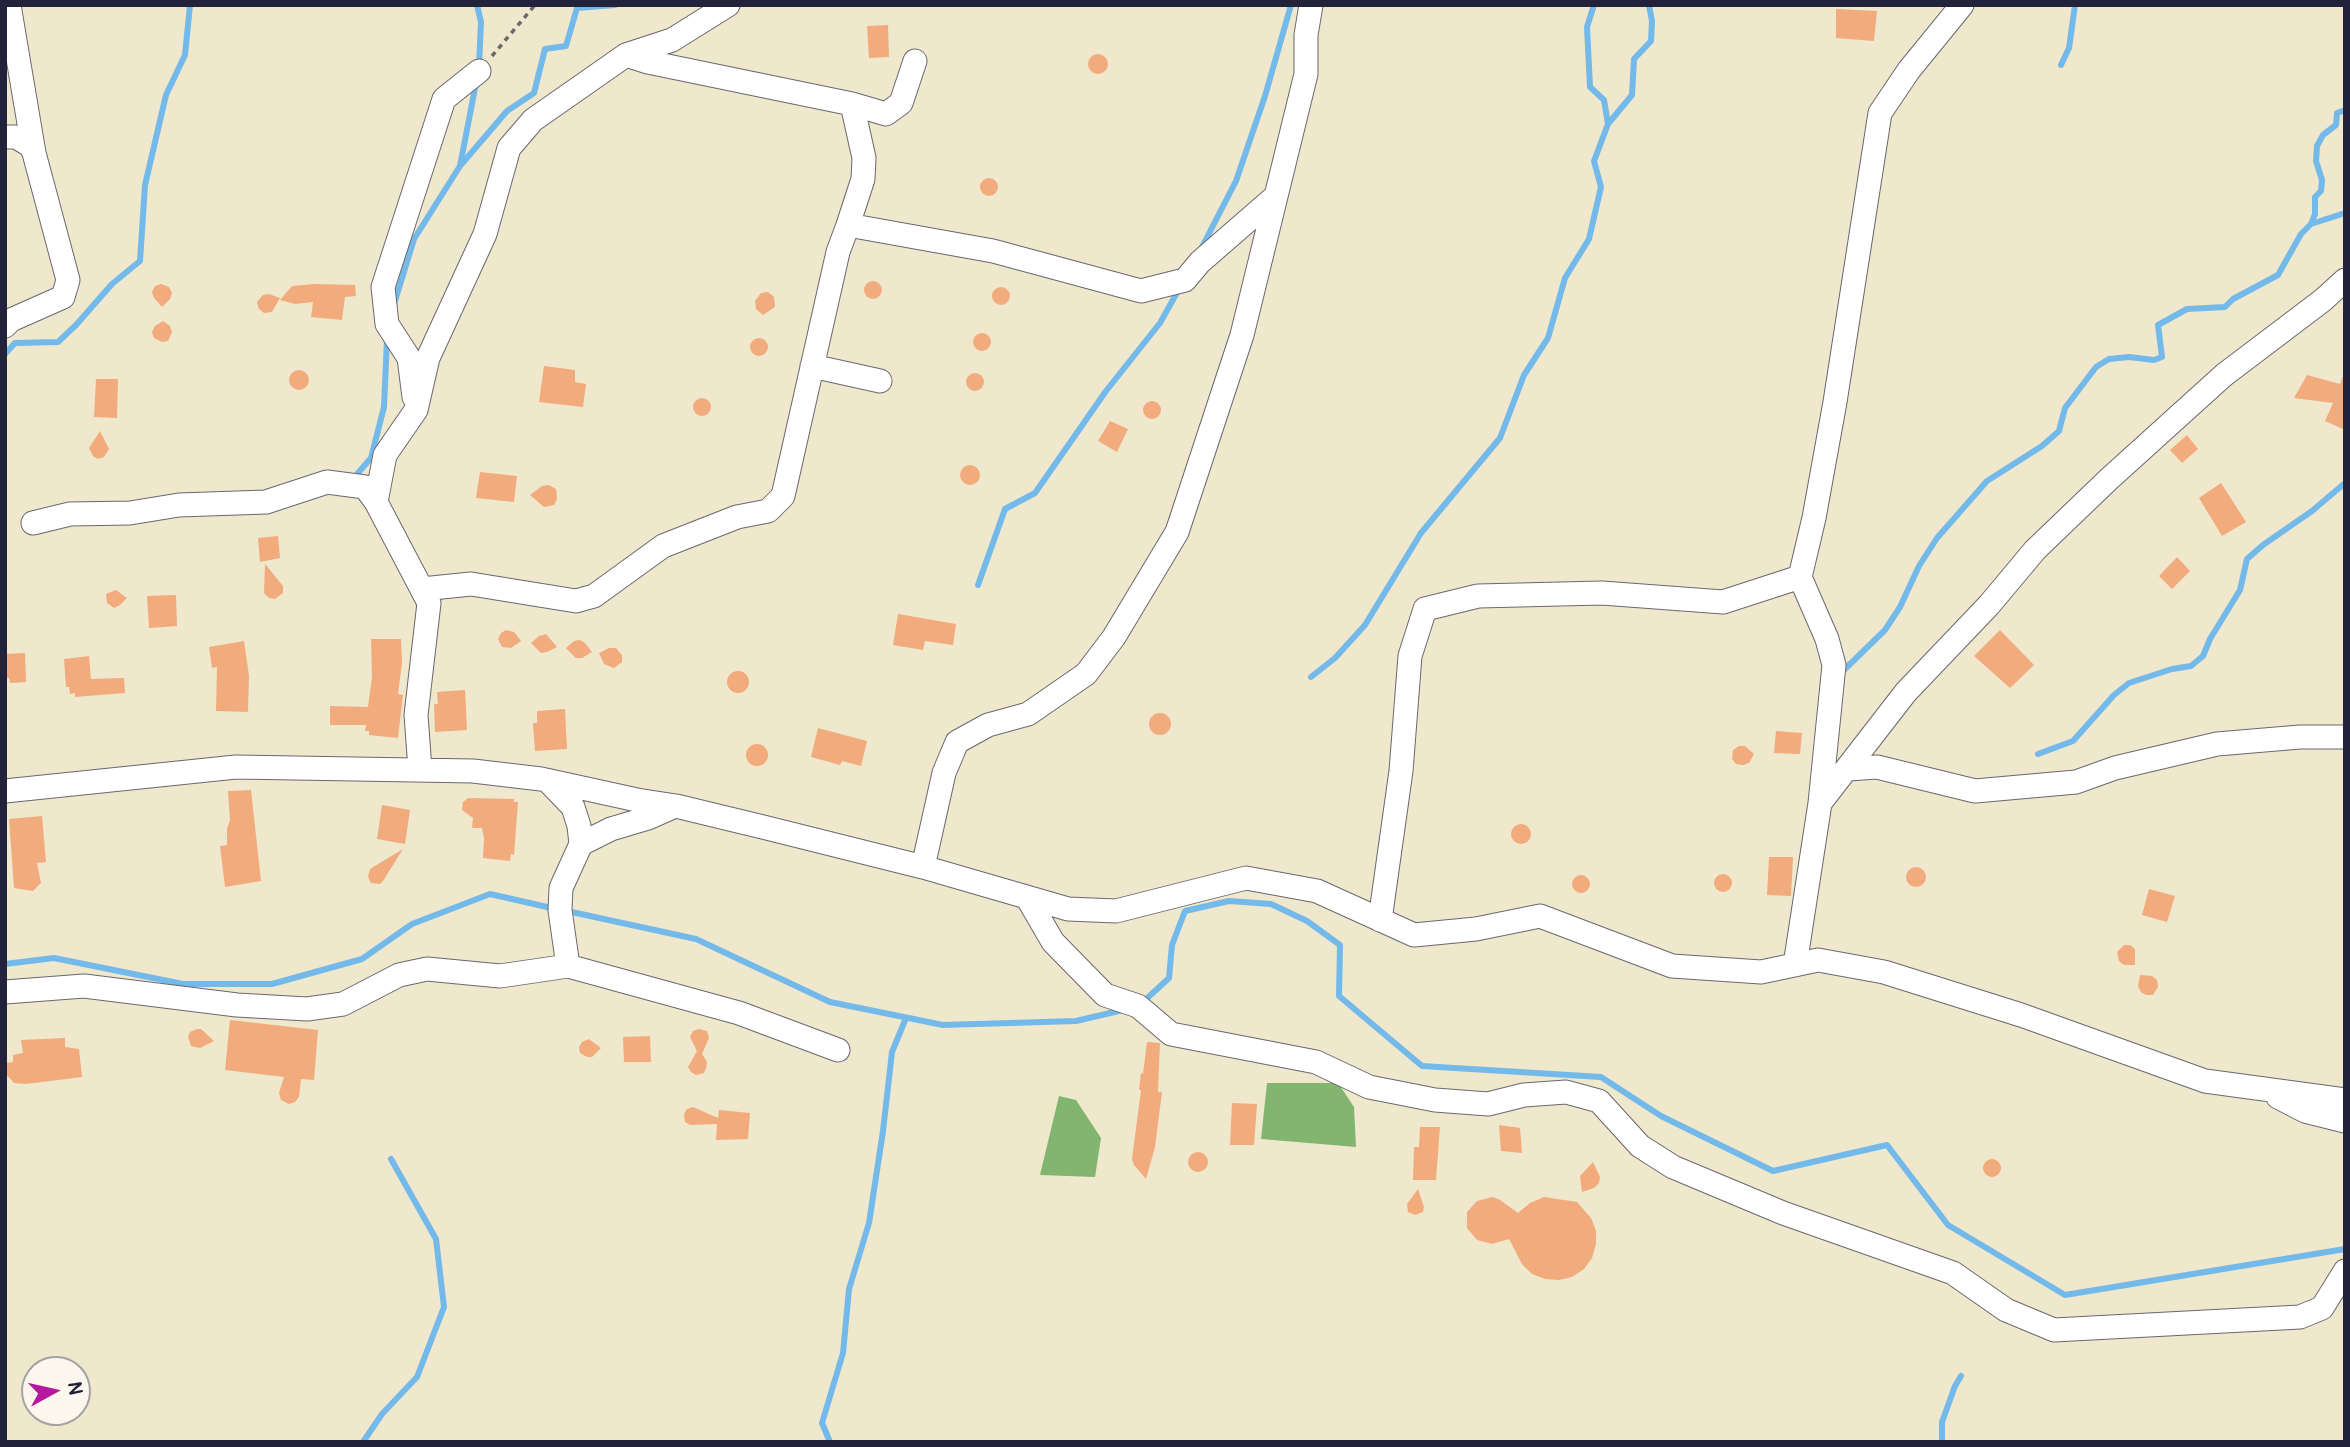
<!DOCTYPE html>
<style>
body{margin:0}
#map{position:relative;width:2350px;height:1447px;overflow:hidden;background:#efe8cd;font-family:Pangolin,sans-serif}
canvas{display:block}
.frame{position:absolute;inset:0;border:7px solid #22223b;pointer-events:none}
.north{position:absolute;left:21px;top:1356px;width:70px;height:70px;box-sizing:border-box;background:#fbf7ec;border:2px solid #a4a2a5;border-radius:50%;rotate:82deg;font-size:19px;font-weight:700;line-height:28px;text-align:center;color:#22223b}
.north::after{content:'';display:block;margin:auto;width:24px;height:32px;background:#b5179e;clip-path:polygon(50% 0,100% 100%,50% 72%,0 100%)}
</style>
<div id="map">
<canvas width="2350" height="1447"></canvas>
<div class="frame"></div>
<div class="north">N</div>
</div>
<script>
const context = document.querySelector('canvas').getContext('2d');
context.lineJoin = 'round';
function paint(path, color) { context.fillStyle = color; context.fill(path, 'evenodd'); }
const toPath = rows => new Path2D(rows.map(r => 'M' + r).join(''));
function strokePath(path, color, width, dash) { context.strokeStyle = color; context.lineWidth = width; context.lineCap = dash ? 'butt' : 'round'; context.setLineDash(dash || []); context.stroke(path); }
paint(toPath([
 [1267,1083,1338,1083,1354,1107,1356,1147,1261,1139],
 [1059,1096,1076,1100,1101,1138,1095,1177,1040,1175]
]), '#81b570');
strokePath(toPath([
 [477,5,481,22,479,66],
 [2061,65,2069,48,2075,5],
 [1608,124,1632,95,1634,59,1651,41,1652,21,1649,5],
 [460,166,476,83],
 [2311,224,2345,213],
 [1201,249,1236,181,1265,96,1291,5],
 [394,304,414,239,460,166,507,111,534,93,545,49,566,46,577,8,615,5],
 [5,354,15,343,58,342,76,325,112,284,140,261,145,185,166,95,185,55,190,5],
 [352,480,371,458,384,407,387,339],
 [978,585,1005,509,1035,493,1106,391,1160,323,1179,289],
 [1844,670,1885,630,1900,607,1919,566,1937,538,1987,481,2042,446,2059,431,2065,408,2096,367,2109,359,2129,357,2154,360,2162,357,2158,325,2187,309,2225,307,2233,299,2278,275,2301,234,2311,224,2315,214,2315,197,2321,191,2322,180,2316,161,2317,146,2323,135,2336,125,2337,113,2345,110],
 [1311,677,1335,658,1365,625,1421,533,1500,438,1524,375,1548,338,1565,278,1589,239,1601,187,1594,161,1608,124,1604,100,1590,87,1587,27,1594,5],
 [2038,754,2073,741,2114,695,2129,683,2172,669,2191,666,2203,656,2210,639,2240,590,2247,559,2263,545,2312,511,2345,483],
 [567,911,696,939,830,1002,943,1025,1076,1021,1123,1010],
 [5,964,54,958,183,984,272,984,362,959,412,924,490,894,556,909],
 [1143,1002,1169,978,1172,945,1185,911,1229,901,1271,904,1307,921,1340,945,1339,996,1422,1066,1601,1077,1661,1116,1773,1171,1887,1145,1948,1225,2065,1295,2345,1249],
 [363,1442,382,1414,417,1377,444,1307,436,1239,391,1159],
 [830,1442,822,1423,843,1353,849,1289,869,1223,883,1131,892,1052,906,1018],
 [1942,1442,1942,1422,1955,1386,1961,1376]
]), '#73b9ea', 6);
paint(toPath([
 [1836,9,1877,11,1874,41,1836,38],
 [888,25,889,57,869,58,867,26],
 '1088 64a10 10 0 1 1 20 0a10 10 0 1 1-20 0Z',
 '980 187a9 9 0 1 1 18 0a9 9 0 1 1-18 0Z',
 '864 290a9 9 0 1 1 18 0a9 9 0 1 1-18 0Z',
 [161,284,169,287,172,293,170,299,162,307,154,298,152,292,155,286],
 [314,284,355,285,356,296,345,297,342,320,311,317,313,302,295,304,280,300,292,286],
 '992 296a9 9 0 1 1 18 0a9 9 0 1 1-18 0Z',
 [768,292,774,297,775,307,763,315,756,309,755,301,761,293],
 [269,294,280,298,272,312,264,313,259,309,257,302,263,295],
 [163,321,170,326,172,332,168,341,162,342,154,338,152,332,155,326],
 '973 342a9 9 0 1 1 18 0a9 9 0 1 1-18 0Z',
 '750 347a9 9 0 1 1 18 0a9 9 0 1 1-18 0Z',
 [544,366,575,370,575,382,586,384,583,407,539,402],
 '289 380a10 10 0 1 1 20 0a10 10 0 1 1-20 0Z',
 '966 382a9 9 0 1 1 18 0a9 9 0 1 1-18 0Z',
 [2344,374,2345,374,2345,430,2325,421,2333,403,2294,398,2307,375,2340,384],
 [96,379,118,379,117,418,94,417],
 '693 407a9 9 0 1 1 18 0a9 9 0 1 1-18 0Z',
 '1143 410a9 9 0 1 1 18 0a9 9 0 1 1-18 0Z',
 [1110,421,1128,429,1117,452,1098,441],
 [100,431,109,449,104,457,98,459,93,456,89,448],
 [2187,435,2198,449,2182,463,2170,450],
 '960 475a10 10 0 1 1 20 0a10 10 0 1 1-20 0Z',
 [480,472,517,476,514,502,476,498],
 [2221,483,2246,522,2222,536,2199,498],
 [549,485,556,489,557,499,554,505,544,507,530,495,542,486],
 [278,536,280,558,260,562,258,538],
 [2177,557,2190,571,2172,589,2159,576],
 [265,564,283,586,283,593,275,599,269,598,264,593],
 [116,590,127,598,120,605,114,608,107,603,106,594],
 [176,595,177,626,149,628,147,596],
 [898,614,956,624,953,645,925,641,923,650,893,645],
 [506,630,514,632,521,641,511,648,502,647,498,639,501,633],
 [2000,630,2034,665,2010,688,1974,656],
 [546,634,557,647,547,652,541,653,531,643,539,636],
 [371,639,401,639,402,663,398,694,403,695,398,738,369,735,369,731,365,731,366,725,330,725,330,706,368,707,372,677],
 [580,640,585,643,592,652,582,658,576,658,566,648,574,641],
 [244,641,249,676,248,712,216,711,217,667,212,668,209,647],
 [609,648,616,648,622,655,622,662,614,668,604,664,599,653],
 [25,653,26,682,10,683,9,678,5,678,5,654],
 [89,656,91,679,124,678,125,693,75,697,75,693,70,694,69,687,66,687,64,659],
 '727 682a11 11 0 1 1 22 0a11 11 0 1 1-22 0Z',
 [465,690,467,730,435,732,434,704,438,704,437,692],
 [565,709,567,749,535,751,533,723,537,723,537,711],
 '1149 724a11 11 0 1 1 22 0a11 11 0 1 1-22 0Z',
 [818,728,867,741,861,766,842,761,840,765,811,757],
 [1776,731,1802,733,1800,754,1774,753],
 '746 755a11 11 0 1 1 22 0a11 11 0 1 1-22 0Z',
 [1739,746,1745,746,1754,754,1749,763,1743,765,1736,764,1732,759,1733,750],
 [251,790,261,881,225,887,220,846,227,845,227,829,230,820,228,791],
 [468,798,514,799,514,802,518,802,514,855,511,854,510,861,483,858,484,838,482,828,472,828,473,818,462,810,463,802],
 [382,805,410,810,405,844,377,839],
 [42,816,46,862,37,863,41,883,33,891,14,888,9,819],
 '1511 834a10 10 0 1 1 20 0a10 10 0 1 1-20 0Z',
 [403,849,383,881,380,884,371,883,368,877,370,869],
 [1769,857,1793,857,1791,896,1767,895],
 '1906 877a10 10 0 1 1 20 0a10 10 0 1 1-20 0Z',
 '1714 883a9 9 0 1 1 18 0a9 9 0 1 1-18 0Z',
 '1572 884a9 9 0 1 1 18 0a9 9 0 1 1-18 0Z',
 [2149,889,2175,896,2167,922,2142,915],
 [2124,945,2130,945,2135,949,2135,965,2124,965,2119,961,2117,952],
 [2140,975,2152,976,2157,980,2158,987,2153,995,2146,995,2141,992,2138,986],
 [230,1020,318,1030,314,1080,301,1079,299,1097,295,1102,289,1104,281,1100,279,1093,284,1077,225,1070],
 [197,1029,201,1029,214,1041,200,1048,191,1046,188,1037,190,1032],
 [699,1029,707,1031,709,1038,702,1054,707,1062,706,1068,704,1073,696,1075,691,1072,688,1067,697,1051,690,1037,693,1031],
 [650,1036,651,1062,624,1062,623,1037],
 [65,1038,65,1047,79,1049,82,1077,26,1084,14,1083,7,1075,6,1063,13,1062,13,1055,23,1053,21,1040],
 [589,1039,601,1048,592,1057,587,1057,580,1053,579,1047,582,1042],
 [1147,1042,1160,1043,1158,1092,1162,1092,1155,1147,1146,1179,1134,1165,1132,1159,1141,1090,1139,1090,1141,1073,1143,1074],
 [1232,1103,1257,1104,1254,1145,1230,1145],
 [693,1107,718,1118,719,1110,750,1113,748,1139,716,1140,717,1124,690,1125,685,1122,684,1114,687,1109],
 [1499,1125,1520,1128,1522,1153,1501,1151],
 [1420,1127,1440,1127,1436,1180,1413,1180,1414,1147,1419,1147],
 '1188 1162a10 10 0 1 1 20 0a10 10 0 1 1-20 0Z',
 '1983 1168a9 9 0 1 1 18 0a9 9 0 1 1-18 0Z',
 [1593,1162,1600,1177,1599,1183,1594,1188,1582,1192,1580,1176],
 [1418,1189,1424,1207,1423,1212,1415,1215,1408,1212,1407,1204],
 [1493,1197,1500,1200,1518,1213,1530,1203,1544,1197,1577,1202,1591,1218,1596,1231,1596,1244,1592,1258,1584,1269,1572,1277,1559,1280,1545,1279,1532,1274,1522,1264,1509,1239,1492,1244,1477,1240,1467,1228,1467,1212,1477,1201]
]), '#f1ab7d');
const street = toPath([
 [626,55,672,40,728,5],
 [852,104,886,114,901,103,915,61],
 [5,137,16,137,31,146,34,153],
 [5,326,11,320,63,297,68,280,34,153,9,5],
 [812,366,880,381],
 [414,397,409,358,387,324,383,287,444,99,479,71],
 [33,523,70,514,130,513,179,505,266,502,327,482,365,487,376,502],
 [422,589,471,584,576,601,594,596,663,546,737,517,768,511,783,496,838,252,848,225],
 [420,769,416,715,429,603,376,502,385,455,416,410,428,358,485,234,509,148,533,120,626,55,648,62,852,104,864,158,863,179,848,225,993,251,1141,291,1185,280,1200,262,1276,196],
 [1848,769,1877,767,1975,791,2076,782,2115,768,2217,744,2300,737,2345,737],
 [548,781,573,807,579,826,581,844,561,888,560,910,568,966],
 [5,791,236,767,473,771,541,779,637,800,676,806,767,828,923,867,1068,909,1116,911,1246,878,1317,891,1414,935,1476,929,1540,916,1672,966,1761,972,1818,960,1884,972,2021,1015,2205,1081,2345,1100],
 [1820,803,1834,665,1827,639,1800,577,1814,518,1835,402,1880,113,1909,70,1962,5],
 [581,844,611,829,648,818,675,806],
 [923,867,944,773,957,742,988,725,1028,714,1086,674,1114,637,1177,532,1242,335,1306,74,1306,35,1311,5],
 [1028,899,1053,942,1105,995,1138,1006,1171,1034,1316,1062,1369,1087,1435,1100,1488,1104,1524,1095,1566,1092,1599,1101,1640,1146,1673,1167,1783,1213,1953,1273,2006,1310,2054,1330,2300,1317,2322,1308,2345,1271],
 [1380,920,1401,771,1410,656,1425,609,1478,596,1602,593,1723,602,1800,577],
 [1795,965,1820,803,1906,692,1989,605,2035,550,2109,479,2224,375,2323,300,2345,280],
 [5,992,84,986,237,1005,307,1009,343,1004,399,975,427,969,500,976,568,966,739,1013,838,1050],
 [2278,1097,2305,1111,2345,1121]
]);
strokePath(street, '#6a676e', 25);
strokePath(toPath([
 [492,56,535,5]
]), '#6a676e', 3.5, [5, 5]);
strokePath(street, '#fff', 23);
</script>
